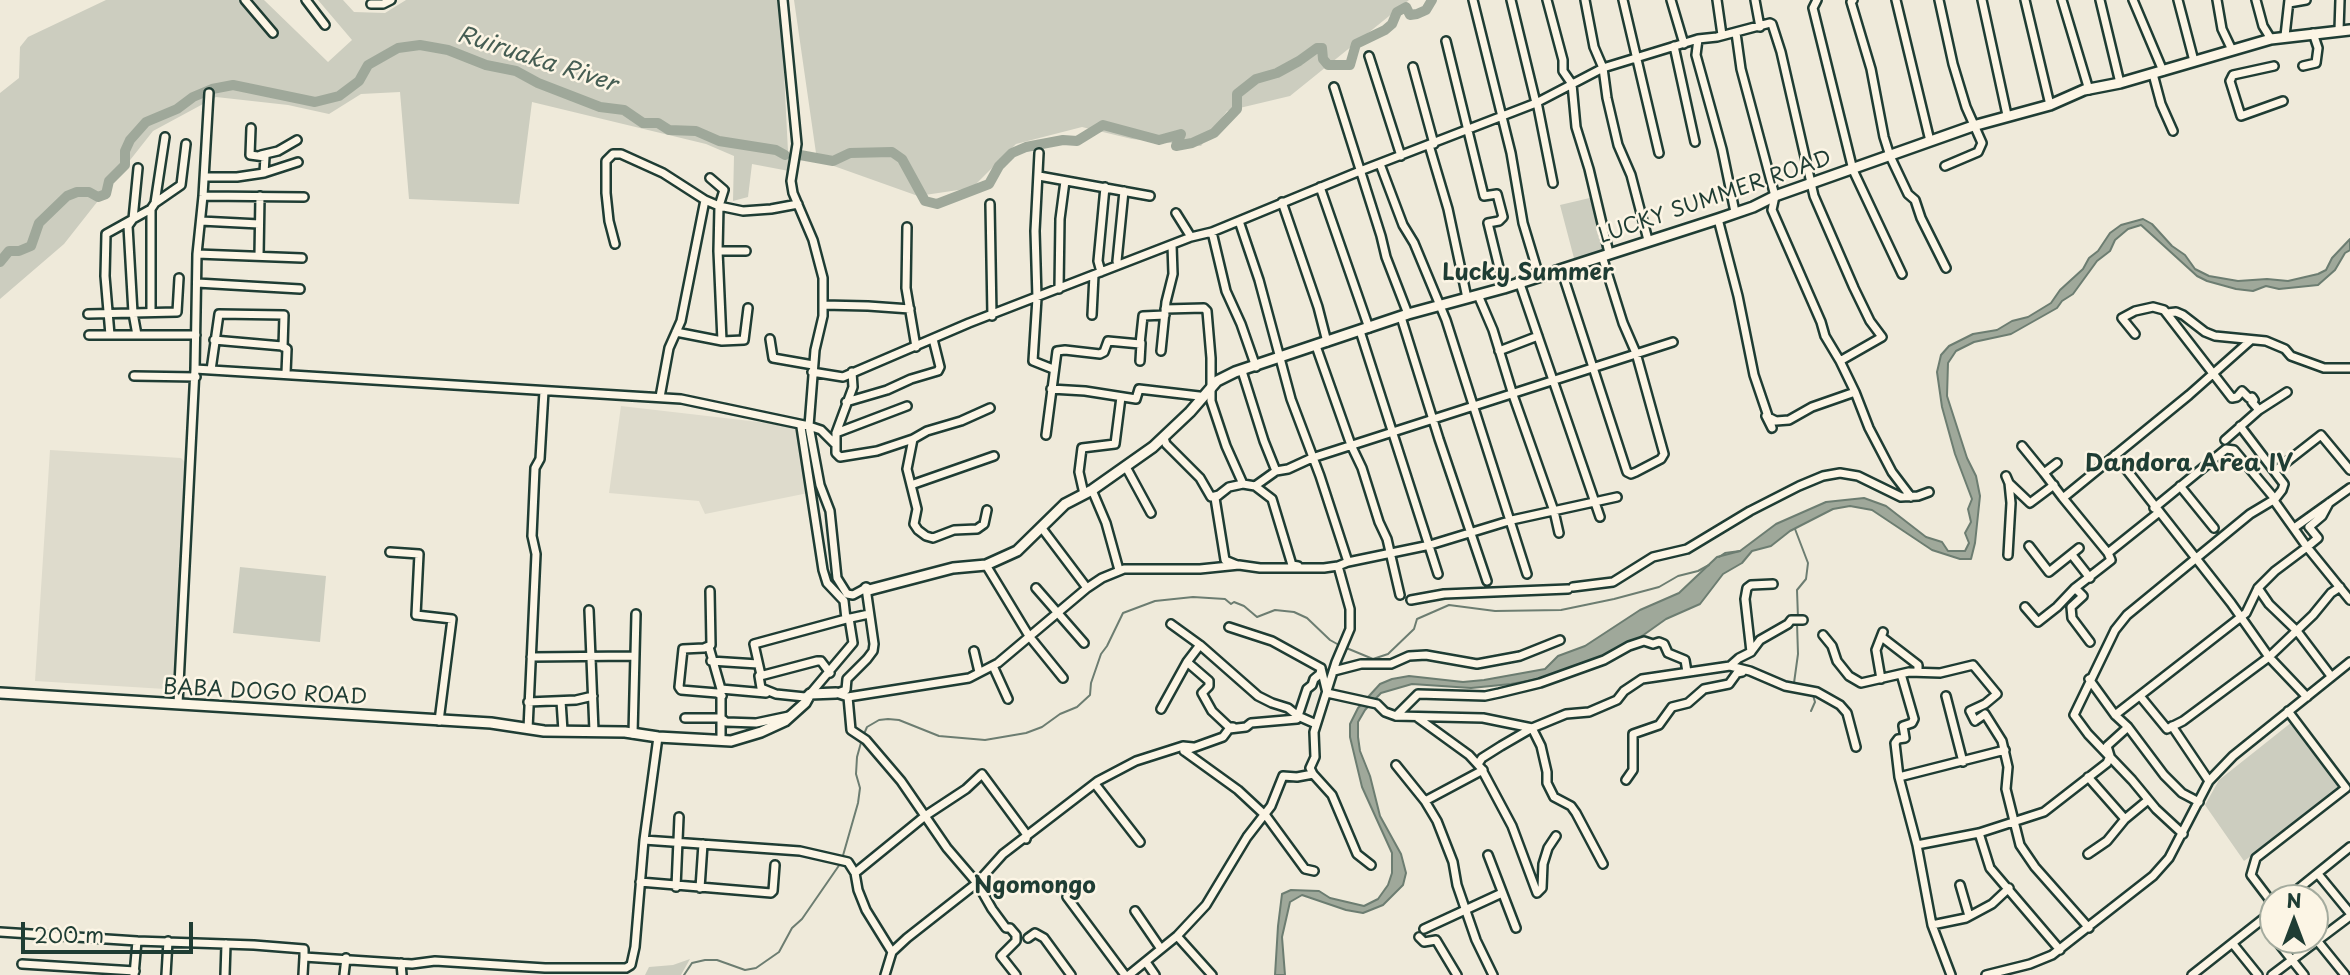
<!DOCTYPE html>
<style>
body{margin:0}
#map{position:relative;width:2350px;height:975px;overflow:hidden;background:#efeada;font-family:"Playpen Sans",sans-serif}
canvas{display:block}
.north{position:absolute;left:2259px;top:884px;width:70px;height:70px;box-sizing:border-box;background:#fcf5e5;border:2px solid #a4ab9e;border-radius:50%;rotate:0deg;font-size:19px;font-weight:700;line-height:28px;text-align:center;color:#1f3d34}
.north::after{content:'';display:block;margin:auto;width:24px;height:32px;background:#1f3d34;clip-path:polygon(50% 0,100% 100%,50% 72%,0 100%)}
.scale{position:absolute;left:21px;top:922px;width:172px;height:32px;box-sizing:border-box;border:4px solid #1f3d34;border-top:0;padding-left:9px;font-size:21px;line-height:24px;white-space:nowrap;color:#1f3d34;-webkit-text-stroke:5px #fcf5e5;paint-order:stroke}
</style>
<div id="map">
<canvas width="2350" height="975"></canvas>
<div class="north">N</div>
<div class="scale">200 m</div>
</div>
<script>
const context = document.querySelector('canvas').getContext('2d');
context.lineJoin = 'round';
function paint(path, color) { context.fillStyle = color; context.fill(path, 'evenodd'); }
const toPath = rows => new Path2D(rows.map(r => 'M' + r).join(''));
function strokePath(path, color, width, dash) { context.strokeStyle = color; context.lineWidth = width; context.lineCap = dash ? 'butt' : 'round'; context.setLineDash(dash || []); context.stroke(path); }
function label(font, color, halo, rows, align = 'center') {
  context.font = font + ' "Playpen Sans",sans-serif'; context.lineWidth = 5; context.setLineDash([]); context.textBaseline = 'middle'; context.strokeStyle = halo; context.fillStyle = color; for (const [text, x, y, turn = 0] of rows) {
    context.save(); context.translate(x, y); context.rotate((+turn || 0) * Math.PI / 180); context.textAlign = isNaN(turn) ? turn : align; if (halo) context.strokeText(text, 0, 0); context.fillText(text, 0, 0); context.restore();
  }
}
paint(toPath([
 [621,406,802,427,813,492,705,514,699,501,609,493],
 [50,450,181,458,187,464,177,681,165,689,35,681]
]), '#dedbcc');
paint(toPath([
 [106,0,264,0,328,62,352,40,318,0,343,0,354,12,385,13,406,0,778,0,782,34,789,171,752,164,748,197,733,201,734,156,706,144,532,102,519,204,409,199,400,92,361,94,329,114,288,105,216,97,153,131,64,244,0,299,0,93,19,78,20,47,28,37],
 [794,0,1409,0,1290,96,1227,111,1201,146,1132,139,1082,127,1016,144,972,188,918,196,817,160],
 [1594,197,1608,252,1575,262,1560,205],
 [240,567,326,576,320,642,233,633],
 [2292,722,2344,788,2244,861,2205,805,2219,780],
 [690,959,681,975,645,975,649,967,673,965]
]), '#cccdbf');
const water = toPath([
 [2143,219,2152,224,2172,246,2185,255,2195,269,2209,276,2238,281,2267,279,2288,281,2318,274,2326,270,2332,258,2350,239,2350,250,2345,253,2335,270,2318,285,2279,289,2266,286,2253,291,2236,289,2207,281,2197,276,2141,225,2128,229,2115,240,2110,251,2097,261,2073,294,2062,301,2057,308,2011,334,1974,342,1956,351,1948,363,1947,396,1967,458,1976,476,1980,496,1975,543,1971,559,1960,559,1932,550,1872,510,1850,506,1833,509,1790,531,1771,546,1752,551,1742,563,1723,574,1700,604,1666,619,1635,641,1591,662,1544,678,1511,684,1471,688,1412,684,1381,693,1365,710,1358,722,1358,737,1360,751,1370,776,1380,816,1401,854,1406,873,1403,885,1383,905,1363,913,1346,910,1302,895,1290,902,1282,937,1285,975,1275,975,1278,926,1282,894,1291,890,1319,891,1330,898,1364,906,1378,899,1388,885,1392,873,1392,853,1362,787,1350,737,1350,724,1358,708,1380,684,1392,679,1409,676,1463,682,1484,680,1545,669,1558,656,1585,646,1640,610,1679,593,1717,557,1740,551,1776,524,1826,502,1864,498,1886,506,1926,537,1942,542,1948,551,1965,551,1969,543,1965,533,1971,522,1968,509,1972,499,1955,454,1942,407,1937,372,1941,355,1949,346,1973,334,1997,330,2012,321,2028,317,2051,303,2060,290,2083,269,2089,258,2098,251,2110,233,2121,225,2143,219]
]);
paint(water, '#9fa89a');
strokePath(water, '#6c7d71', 2);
strokePath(toPath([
 [1795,529,1808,563,1806,579,1797,590,1798,618],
 [1719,557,1725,553,1740,551],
 [1344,647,1373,659,1388,654,1414,629,1417,619,1449,605,1495,611,1561,610,1614,599,1659,587,1678,576,1698,571,1709,565],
 [1794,683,1798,654,1797,623],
 [1794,692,1813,695,1815,702,1811,711],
 [864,734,867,727,879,720,888,719,899,720,939,736,985,740,1026,733,1042,727,1060,714,1077,707,1090,695,1091,683,1101,654,1107,646,1123,613,1155,601,1193,597,1225,599,1231,604,1234,602,1244,606,1257,617,1275,610,1294,612,1307,618,1330,640,1339,645],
 [842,859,858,803,860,788,856,774,857,757,862,739],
 [684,975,692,963,705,960,717,960,745,970,756,968,779,952,792,928,802,919,840,864]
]), '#6c7d71', 2);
strokePath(toPath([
 [800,155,833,161,850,153,892,152,902,159,925,201,937,204,989,184,999,166,1012,153,1026,147,1063,140,1077,141,1103,125,1159,140,1181,134,1176,146,1192,143,1214,133,1237,109,1237,94,1256,79,1277,73,1299,61,1317,48,1322,48,1323,59,1328,65,1350,65,1356,44,1385,30,1392,24,1397,12,1406,7,1410,15,1417,14,1426,10,1432,0],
 [0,262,9,251,19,251,31,246,39,223,67,196,77,192,89,192,98,197,106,194,109,181,125,165,125,151,130,140,146,122,177,109,193,97,212,89,233,85,315,102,339,96,359,81,368,65,398,48,420,45,448,50,486,65,516,71,538,83,600,107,624,110,643,123,658,123,669,130,696,131,719,141,776,150,785,155]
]), '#9fa89a', 10);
const minor = toPath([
 [245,0,273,33],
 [306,0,325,25],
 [783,0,797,144,791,181,793,193,813,240,823,278,823,316,815,350,809,426,820,485,830,511,837,578,847,594,853,595,866,588,874,644,873,651,867,659,847,679,846,690,837,693],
 [1473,0,1511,153,1523,223,1539,276],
 [1511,0,1536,103],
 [1547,0,1563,60,1563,71,1572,84,1576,127,1589,169,1609,253],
 [1585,0,1594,47,1603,68,1607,98,1618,145,1631,175,1648,240],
 [1623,0,1659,153],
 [1671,0,1684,44],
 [1717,0,1722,35],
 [1755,0,1760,27],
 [1817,0,1813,8,1853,170,1902,274],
 [1853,0,1851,2,1871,69,1884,137,1890,156,1908,194,1915,200,1921,218,1946,268],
 [1896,0,1930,141],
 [1939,0,1953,64,1966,107,1982,143,1978,152,1945,166],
 [1982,0,2007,115],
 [2025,0,2050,105],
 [2062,0,2089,90],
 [2100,0,2120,83],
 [2133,0,2163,71],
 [2178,0,2194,61],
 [2217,0,2222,29,2232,50],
 [2256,0,2263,26,2271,39],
 [2289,3,2306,0],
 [371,4,383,4,391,0],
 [2339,30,2340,0],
 [1736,33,1741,69,1775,196,1772,210,1821,322,1825,336,1840,361,1855,392],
 [2285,36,2289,0],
 [1698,39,1696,55,1722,149,1735,212],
 [1446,41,1484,196,1497,194,1503,217,1499,221,1488,223,1504,288],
 [1674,46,1695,142],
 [1369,56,1401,156],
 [2274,66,2233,75,2230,81,2241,116,2283,101],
 [2303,66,2316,63,2318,48,2313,33],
 [1413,67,1434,144],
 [2153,74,2161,104,2173,131],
 [1334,87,1381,236,1386,257,1408,314],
 [1537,102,1553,183],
 [251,128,250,155,265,157,264,173],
 [1429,145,1448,209,1467,298],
 [1039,153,1035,231,1037,298,1033,361,1053,369],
 [261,155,278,151,297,140],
 [1380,164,1403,225,1414,243,1446,320,1527,574],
 [1039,176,1150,196],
 [205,177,237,177,264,173,298,162],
 [1320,187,1369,328],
 [203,196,304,197],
 [1282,202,1318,307,1327,342],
 [155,203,165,137],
 [990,204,992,316],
 [151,209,151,312],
 [1176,213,1191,237],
 [1718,219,1738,296,1754,375,1772,428,1766,416],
 [201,221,259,224],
 [907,227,906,288,916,347],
 [1212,232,1226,291,1241,324,1256,367],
 [615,244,609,221,606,193,606,161,613,154,621,154,663,173,705,200,719,206,743,211,771,209,798,204],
 [718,251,746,251],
 [197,254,302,258],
 [259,256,260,196],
 [1117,261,1124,191],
 [1561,269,1627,472,1631,474,1636,472,1661,459,1664,454,1636,353,1623,323,1602,256],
 [1101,272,1098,261,1105,187],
 [1519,281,1600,517],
 [197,283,300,289],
 [1059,289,1060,219,1065,181],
 [1478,295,1493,330,1513,395,1554,511,1559,533],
 [823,305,868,306,910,309],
 [1165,309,1204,308,1207,311,1211,358,1211,401,1226,446,1243,484],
 [2167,313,2176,312,2183,315,2205,332,2215,336,2266,341,2285,349,2291,356,2324,368,2350,368],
 [88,314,177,312,179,278],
 [1092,315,1094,275],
 [1401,317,1439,439,1487,581],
 [1360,331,1438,574],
 [676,332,722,341,718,251,719,206,724,190,710,178],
 [2135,334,2122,318,2135,311,2153,307,2164,310,2232,398,2237,397,2242,391,2249,398,2252,397,2254,400,2252,402,2259,410,2225,440],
 [89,335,196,335],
 [110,335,105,276,106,234,151,209,155,203,181,185,186,144],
 [137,335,133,313,128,226,133,219,138,168],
 [770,339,773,358,813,365],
 [214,340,282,346,287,349,286,373],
 [722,341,744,340,748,308],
 [1316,346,1351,445,1362,468,1379,522,1387,539,1400,595],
 [1161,351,1166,302,1173,274,1172,245],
 [1499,351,1538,336],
 [1140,361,1141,343],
 [195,369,197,254,203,196,209,93],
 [211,370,219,314,284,315,283,347],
 [1242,371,1264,441,1276,471],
 [812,372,843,377,969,323,1191,237,1212,232,1360,171,1536,103,1603,68,1698,39,1717,37,1770,23,1772,24,1781,52,1814,196,1854,288,1870,321,1882,337,1840,361],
 [852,372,853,387,836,433,836,453,840,457,877,451,913,439,927,431,961,421,990,408],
 [134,376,196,377],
 [1051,389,1085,391,1136,399,1139,389,1199,396],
 [660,397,669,348,681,321,705,200],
 [846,402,887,390,911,379,938,371,940,367,933,339],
 [2259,410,2287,392],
 [1766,416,1776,421,1789,420,1812,407,1855,392,1869,428,1892,472,1911,497],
 [801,427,823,570,827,583,844,601,846,619],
 [836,433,907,406],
 [1046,435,1057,351,1065,350,1100,354,1104,352,1108,341,1140,344,1143,316,1165,315],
 [1164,438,1166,444,1200,478,1211,497,1219,495,1215,498,1229,487,1243,484,1255,486,1276,471,1288,469,1312,458,1673,342],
 [913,439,907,469,917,509,914,524,918,530,926,536,933,538,954,530,977,529,984,524,987,510],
 [2022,446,2044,473],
 [2115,455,2231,603,2269,657,2307,697],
 [2057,463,2044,473,2063,498],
 [1126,467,1151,513],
 [2275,471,2321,435,2350,470],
 [2006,476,2009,483,2030,503,2054,485],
 [911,485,994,456],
 [1255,486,1272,499,1292,565,1298,566],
 [2180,486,2214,528],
 [1092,490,1106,523,1119,570],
 [1084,494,1079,472,1082,448,1115,444,1121,397],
 [1215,498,1225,560,1237,565],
 [2154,508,2226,449,2234,450,2275,499,2275,502,2307,547,2318,538,2309,527,2322,516,2329,503],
 [1041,527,1087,588],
 [2294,528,2350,488],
 [2029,546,2049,572,2079,548],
 [390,552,419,554,416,615,452,619,439,721],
 [2108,553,2063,498,2189,395,2251,340],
 [2008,555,2011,503,2009,483],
 [2072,555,2090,578],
 [1348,562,1430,545,1512,520,1617,497],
 [986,565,1029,636,1063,678],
 [1573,587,1613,582,1653,557,1687,549,1750,511,1799,486,1823,476,1840,473,1858,476,1901,497,1918,496,1929,492],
 [1036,588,1084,643],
 [2258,588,2269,604,2297,631,2331,676],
 [710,591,711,645,704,648,683,649,679,687,681,690,717,693,722,696],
 [1411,600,1444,594,1568,589],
 [2025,607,2038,622,2057,607,2075,588],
 [589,610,594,731],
 [849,618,853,643,810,694,805,697,776,694,761,688,759,676,761,675,754,644,846,619,869,614],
 [1171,624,1200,645],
 [1229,627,1272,641,1321,668],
 [1823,635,1832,646,1837,661,1849,676,1861,683,1909,672,1940,673,1973,665,1997,694,1985,704,1970,711,1975,721,1985,714,2002,741,2008,767,2006,789,2020,845,2035,867,2089,928],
 [1883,638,1918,665,1918,671],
 [2090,642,2072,618,2071,607,2083,596,2075,588,2111,560,2108,553,2158,513],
 [709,647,721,689,721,740],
 [974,651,979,672],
 [1751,652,1745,599,1747,588,1751,585,1773,584],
 [531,657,634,656],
 [711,661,758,664],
 [1187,662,1209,681,1209,686,1202,693,1212,711,1229,727,1233,727],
 [993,666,1008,699],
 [1730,666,1739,658,1751,652,1760,640,1788,624,1791,620,1803,620],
 [1334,671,1361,664,1391,664,1409,656,1426,655,1477,664,1520,656,1560,640],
 [1901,674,1914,719,1912,723,1903,726,1905,738,1898,739,1895,743,1899,777,1917,845,1932,925,1951,975],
 [760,676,817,661,821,661,830,673],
 [1881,679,1876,650,1883,632],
 [2089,679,2115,715,2128,727,2164,775,2182,793,2199,802],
 [721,689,766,693],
 [836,693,848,697,969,678,998,663,1087,588,1102,578,1124,569,1200,569,1239,565,1260,568,1324,568,1338,566,1348,562,1320,476,1291,399,1259,280,1239,221],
 [1946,696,1963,762],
 [2140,696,2167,729,2183,721,2269,657,2313,615,2331,593,2340,587],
 [848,697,851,730,866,740,901,781,947,848,977,883],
 [561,701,563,731],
 [528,702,576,700,593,696],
 [178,704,195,369,681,399,809,426,821,430,834,443],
 [1161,709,1187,662,1200,645,1258,696,1272,703,1288,708,1298,716,1316,724],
 [2115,715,2246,613,2258,588,2275,571,2307,547,2350,600],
 [1396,716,1418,694,1485,696,1499,693,1540,683,1604,660,1629,646,1644,641,1653,644,1659,642,1664,644,1668,653,1685,660,1687,672],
 [685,718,721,718,726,722,756,723,789,716],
 [1418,718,1469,755,1481,768,1512,826,1537,893,1542,888,1543,864,1548,848,1556,836],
 [2172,726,2209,781],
 [528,729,536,554,532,536,535,468,540,459,544,391],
 [633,734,636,614],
 [658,737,644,840,800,851,848,862,855,873,858,890,866,910,892,952],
 [1184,751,1238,790,1267,817,1264,813,1305,869,1314,871],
 [1478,764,1482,758,1501,746,1532,728,1541,746,1547,772,1547,783,1554,797,1571,806,1576,813,1603,864],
 [1396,765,1425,801,1437,821,1453,862,1457,885,1476,940,1493,975],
 [1313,774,1332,795,1357,854,1371,865],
 [1899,777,2005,750],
 [2088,777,2125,819],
 [1626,780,1633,770,1633,734,1659,725,1672,707,1688,703,1704,689,1729,684,1737,673,1742,672],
 [1095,784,1140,842],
 [1425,801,1483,770],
 [1979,833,1990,868,2060,950],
 [2183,834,2156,809,2132,780,2088,734,2074,715,2115,630,2127,615,2250,514,2275,499,2282,490,2284,484,2240,426],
 [1917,845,1979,833,2044,812,2107,763,2110,756,2107,746,2128,727],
 [2088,854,2107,841,2125,819,2148,800],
 [1488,855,1516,928],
 [855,873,925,816,966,789,982,774,1027,835,1026,839],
 [2318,874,2350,913],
 [979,881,980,888,992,909,1006,928,1010,928,1016,935,1016,941,1001,956,1016,975],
 [640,882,771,893,773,891,775,865],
 [1960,885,1969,916],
 [676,887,679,817],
 [700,888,703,844],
 [1067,897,1125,975],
 [2287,898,2350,847],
 [2273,904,2251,875,2256,858,2346,788,2288,711],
 [1135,911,1161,949],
 [2263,919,2273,932],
 [1932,925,1966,918,1992,904,2009,888],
 [1424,929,1502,893],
 [0,932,137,941,254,945,304,949,304,957,412,964,435,961,545,968,626,968,631,965,635,947,644,840],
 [1177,936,1212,975],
 [1419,937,1424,942,1436,940,1457,975],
 [1028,938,1035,933,1044,938,1071,975],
 [2315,938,2345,975],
 [2276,940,2304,975],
 [2233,944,2258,975],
 [1146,962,1155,975],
 [401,963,402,975],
 [22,964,135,971],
 [134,975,137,941],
 [166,975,168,941],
 [225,975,226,944],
 [303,975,304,957],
 [344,975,346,958],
 [885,975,892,952,907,938,977,883,1003,854,1098,781,1136,761,1183,746,1193,747,1184,751,1223,737,1229,729,1246,727,1251,723,1297,719,1307,689,1312,685,1314,679,1320,674,1321,668,1327,693,1377,704,1385,712,1396,716,1483,718,1532,728,1566,714,1589,712,1617,700,1624,691,1642,679,1730,666,1750,671,1785,686,1817,692,1840,705,1847,713,1856,747],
 [1129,975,1177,936,1206,905,1247,837,1271,806,1283,776,1297,777,1313,774,1310,768,1315,757,1314,732,1336,662,1350,629,1350,609,1338,566],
 [1986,975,2030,964,2052,955,2153,876,2169,858,2209,781,2233,756,2350,662],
 [2192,975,2273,911],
 [2272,975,2350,916]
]);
const tertiary = toPath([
 [866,588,869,590,953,568,986,565,1017,551,1065,504,1092,490,1153,447,1190,412,1217,381,1235,372,1408,314,1504,288,1718,219,1753,207,1775,196,1973,126,2050,105,2084,90,2120,83,2271,39,2350,30],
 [0,693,491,723,544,731,625,732,658,737,731,741,761,732,785,721,805,703,810,694,836,693]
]);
strokePath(minor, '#1f3d34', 12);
strokePath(tertiary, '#1f3d34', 14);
strokePath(minor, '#fcf5e5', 7);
strokePath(tertiary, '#fcf5e5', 9);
label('21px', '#1f3d34', '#fcf5e5', [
 ["LUCKY SUMMER ROAD",1715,198,-19],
 ["BABA DOGO ROAD",265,693,3]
]);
label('italic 23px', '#455d53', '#fcf5e5', [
 ["Ruiruaka River",537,60,18]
]);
label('bold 23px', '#1f3d34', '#fcf5e5', [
 ["Lucky Summer",1528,274],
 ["Ngomongo",1035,887]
]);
label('bold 24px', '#1f3d34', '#fcf5e5', [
 ["Dandora Area IV",2189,464]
]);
</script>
